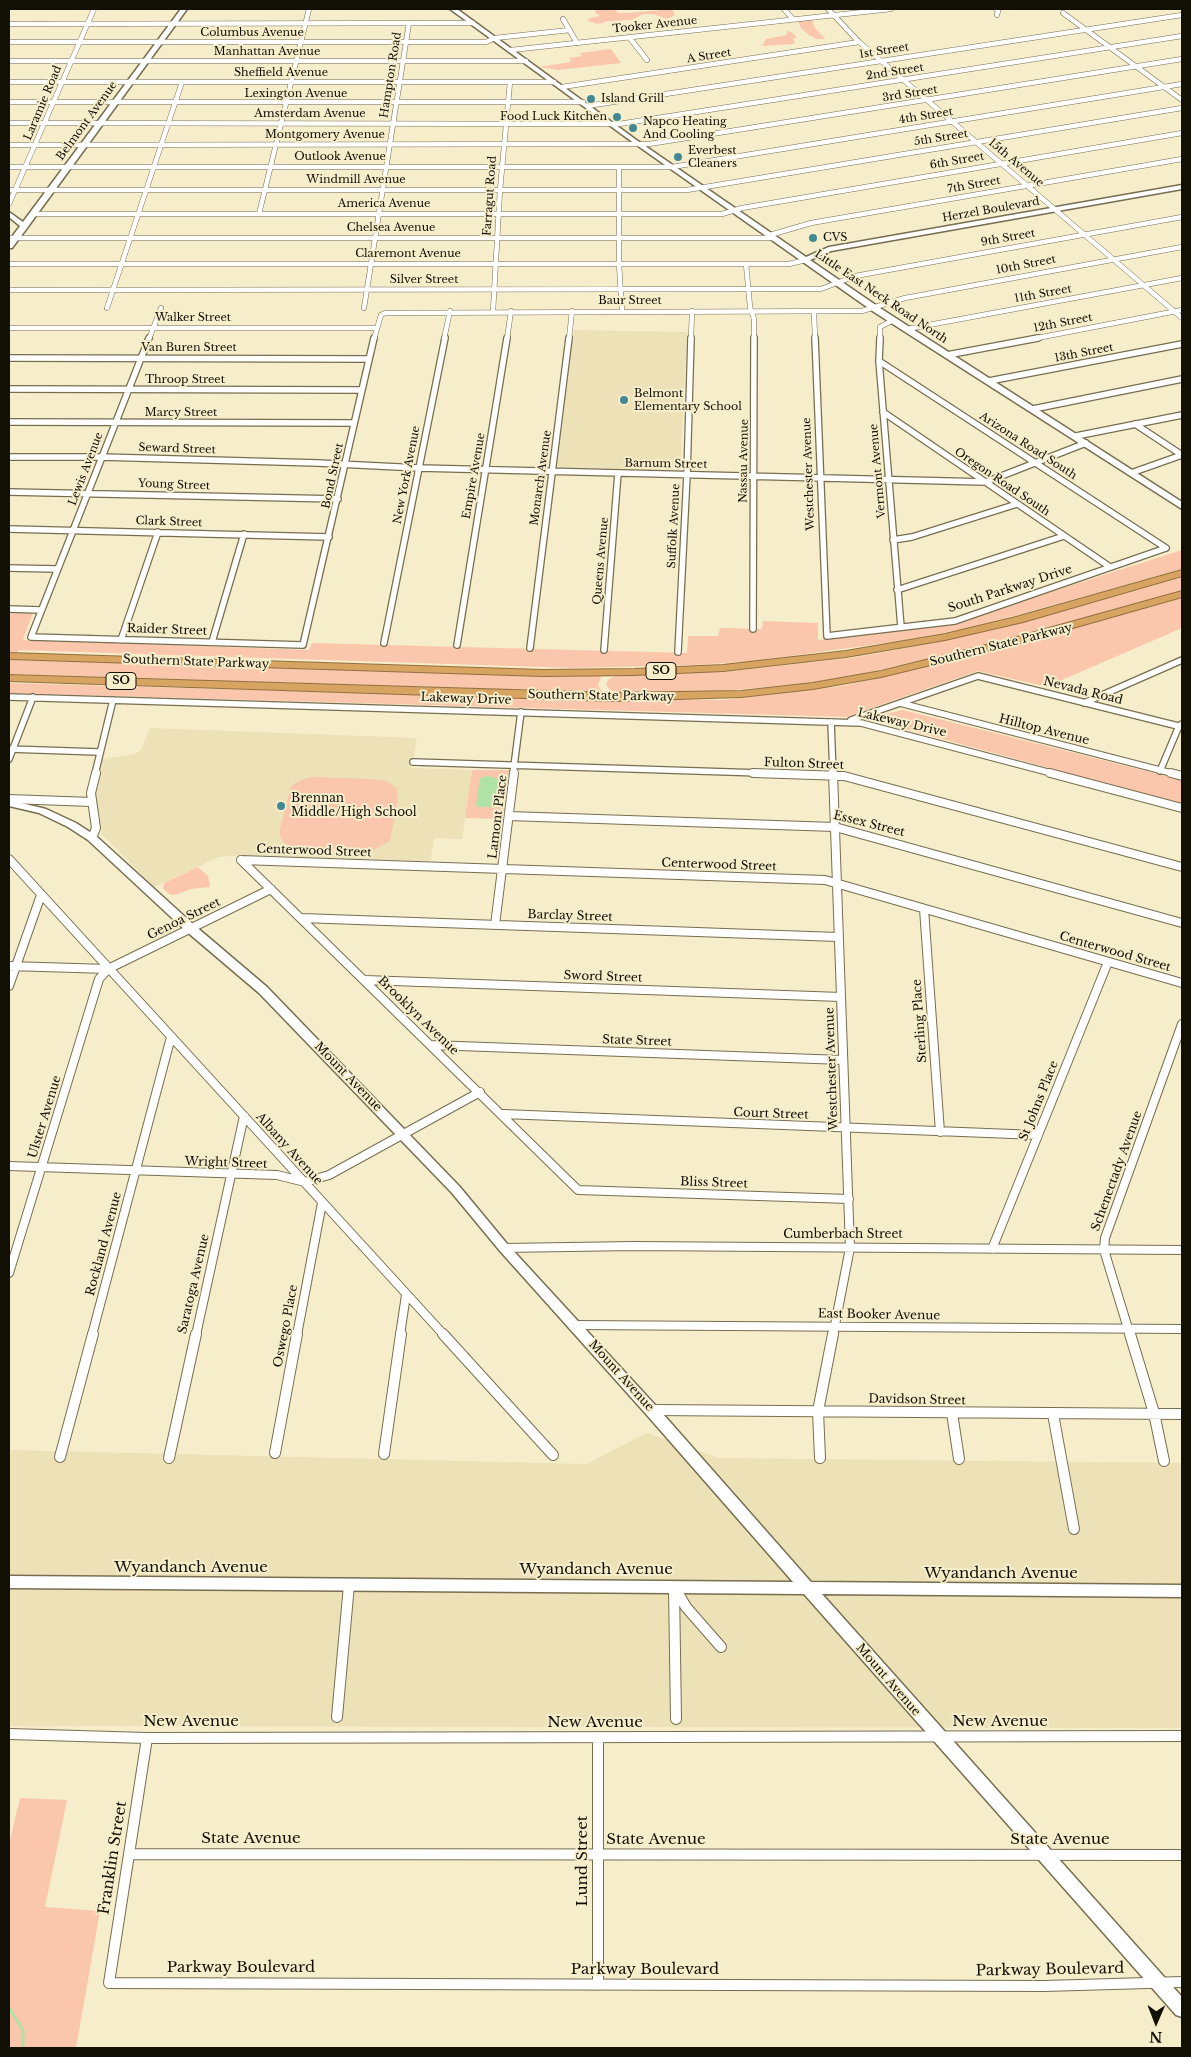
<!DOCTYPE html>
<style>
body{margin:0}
#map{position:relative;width:1191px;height:2057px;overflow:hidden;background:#f6edcb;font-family:"Libre Baskerville",serif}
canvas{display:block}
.frame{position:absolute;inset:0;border:10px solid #120f04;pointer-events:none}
.north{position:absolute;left:1131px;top:1997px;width:50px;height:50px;-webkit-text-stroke:4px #f6edcb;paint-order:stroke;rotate:181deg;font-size:14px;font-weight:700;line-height:20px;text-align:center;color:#120f04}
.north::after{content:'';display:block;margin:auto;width:18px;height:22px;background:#120f04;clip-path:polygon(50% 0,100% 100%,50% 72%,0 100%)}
</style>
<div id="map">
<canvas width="1191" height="2057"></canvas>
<div class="frame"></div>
<div class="north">N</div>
</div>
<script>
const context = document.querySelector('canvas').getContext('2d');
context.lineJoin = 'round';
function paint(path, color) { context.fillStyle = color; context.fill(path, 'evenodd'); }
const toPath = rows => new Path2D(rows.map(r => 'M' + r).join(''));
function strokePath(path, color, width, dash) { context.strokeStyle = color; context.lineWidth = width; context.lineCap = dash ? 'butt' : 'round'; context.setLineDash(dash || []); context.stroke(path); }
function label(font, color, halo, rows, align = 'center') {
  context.font = font + ' "Libre Baskerville",serif'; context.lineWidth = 4; context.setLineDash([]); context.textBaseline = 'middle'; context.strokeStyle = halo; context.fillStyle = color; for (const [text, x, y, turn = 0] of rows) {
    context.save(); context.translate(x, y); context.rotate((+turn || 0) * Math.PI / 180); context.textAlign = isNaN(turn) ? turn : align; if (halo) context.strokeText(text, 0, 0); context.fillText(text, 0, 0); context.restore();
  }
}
paint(toPath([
 [574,330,687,332,680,470,557,467],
 [150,728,417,738,412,768,472,770,462,839,434,838,430,861,246,855,219,857,154,887,102,834,93,793,97,760,135,754,141,750],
 [647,1433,719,1458,1182,1463,1182,1728,9,1726,9,1450,586,1464]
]), '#ece1b7');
paint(toPath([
 [596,9,614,9,618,13,628,13,672,9,675,15,667,19,653,14,644,14,631,20,609,21,597,24,588,21,589,18,600,16,595,12],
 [812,20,815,28,825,39,817,39,809,35,801,28,798,21],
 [787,31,791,32,797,37,793,39,795,42,793,44,762,46,766,39,787,35],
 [611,49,621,63,558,70,539,67,571,62,569,58,582,56,580,53],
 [1182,550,1182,569,1021,614,962,629,900,641,754,661,694,665,572,668,18,650,14,660,600,676,601,677,598,686,602,691,600,692,9,674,9,613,33,613,23,640,309,650,312,643,687,653,688,636,718,636,720,628,762,629,763,621,818,623,818,640,950,624],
 [1182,577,1182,590,1123,608,1006,640,853,676,809,683,712,692,616,692,609,689,606,684,609,679,616,676,732,671,851,658,895,650,1025,622],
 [1182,597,1182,628,1055,683,1039,685,978,671,846,717,9,693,9,683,603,700,723,700,842,686,997,650],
 [903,710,1182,780,1182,804,876,721,881,715],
 [472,770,509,770,503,819,465,818],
 [312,777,369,779,387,781,397,789,398,800,390,841,374,850,357,850,295,848,284,843,279,833,291,786,301,780],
 [198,867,208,876,210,887,191,889,178,894,171,895,163,889,164,883],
 [20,1798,67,1800,45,1907,100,1911,76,2048,9,2048,9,1844]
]), '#fac7ac');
paint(toPath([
 [487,776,499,779,494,805,491,807,479,807,476,805,480,778]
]), '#b0e1a5');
strokePath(toPath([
 [9,2008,23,2030,23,2048]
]), '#b0e1a5', 3);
const streetFar3 = toPath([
 [784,9,793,19],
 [828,9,859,42,1182,318],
 [996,9,998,11,997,15],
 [1063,13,1182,100],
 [563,19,577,43],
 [9,24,473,23],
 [629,37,647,60],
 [9,42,486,42,495,38,570,30],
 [511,50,891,9],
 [9,61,526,61],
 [9,82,554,82],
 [562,87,859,42],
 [9,102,583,102],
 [587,106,1182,15],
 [9,123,619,124,1182,36],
 [9,145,649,144,1182,59],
 [9,167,672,167,1182,84],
 [619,167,619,264,622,311],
 [9,190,687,190,1182,108],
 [9,204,94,9],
 [33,214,722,214,742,208,1182,133],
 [259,214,309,9],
 [770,235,811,223,1182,159],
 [9,238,773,238],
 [9,264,789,264,806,260],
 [746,264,750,307,754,319,754,339],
 [9,290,821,289,855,276,1182,217],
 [107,308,182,82],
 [364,308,409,23],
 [493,311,500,190,510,82],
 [814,312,815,339],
 [9,328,376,328],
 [907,329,1182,278],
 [149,339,161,308],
 [374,339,381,315,385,313,862,311,905,298,1182,247],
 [444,339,450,311],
 [507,339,511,311],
 [569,339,572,311],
 [691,339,692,311],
 [880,339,880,327,893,320],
 [1032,339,1182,310]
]);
const streetFar2 = toPath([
 [149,338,31,637,303,645,374,338],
 [815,338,827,636,955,621,1166,548],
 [880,338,879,361,901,627],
 [947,355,1038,338],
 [9,358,368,359],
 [879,361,1166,548],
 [989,381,1182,344],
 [9,389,361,390],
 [1033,409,1182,379],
 [883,412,1110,567],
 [9,422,354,423],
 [1135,424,1182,455],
 [1076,436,1182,415],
 [9,457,101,457,318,463,419,468,986,482,1086,443],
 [1131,473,1182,455],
 [9,492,338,499],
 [9,529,329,537],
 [893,540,912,537,1017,504],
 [9,568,57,569],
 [897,590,1064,536],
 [9,609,41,610],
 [753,629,754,338],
 [121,640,158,532],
 [212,642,244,534],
 [384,643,445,338],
 [457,645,507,338],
 [530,648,569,338],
 [604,650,618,473],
 [678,652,687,475,691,338],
 [9,697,861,723,1055,774],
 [900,703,1175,774],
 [1084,703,1182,660],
 [851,720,978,676,1182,727],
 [831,722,833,774],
 [9,749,99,752],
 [9,759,33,697],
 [413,762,792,774],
 [1160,771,1179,726,1182,724],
 [95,774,113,700],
 [513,774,521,712]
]);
const streetFar1 = toPath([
 [753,773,844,776,1182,867],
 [833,773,850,1248,833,1335],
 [1050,773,1182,808],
 [1171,773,1182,776],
 [9,799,92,802],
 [509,816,835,827,1182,923],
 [92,838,96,828,91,793,96,773],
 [9,859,444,1335],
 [241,860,825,880,1182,983],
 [241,860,578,1190,849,1199],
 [924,909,940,1132],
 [301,918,838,937],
 [495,925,514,773],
 [9,966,108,969],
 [365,980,841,997],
 [9,986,41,895],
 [431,1045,843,1060],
 [503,1114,1038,1135],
 [9,1166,277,1175,305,1182,329,1175,480,1092],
 [504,1248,633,1246,1182,1250],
 [992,1249,1108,962],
 [9,1273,99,979,108,969,271,889],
 [575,1325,1182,1329],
 [92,1335,171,1037],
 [196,1335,244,1116],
 [297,1335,322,1203],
 [400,1335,406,1295],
 [1130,1335,1104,1250,1105,1238,1182,1024]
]);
const street = toPath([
 [443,1334,553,1455],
 [1130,1334,1154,1413,1164,1461],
 [651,1410,1182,1414],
 [952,1413,959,1459],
 [1053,1414,1074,1529],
 [275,1453,297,1334],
 [384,1454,401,1334],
 [60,1457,93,1334],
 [169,1458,196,1334],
 [820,1458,818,1411,833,1334],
 [674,1587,676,1719],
 [675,1588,686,1607,721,1647],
 [337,1717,349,1585],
 [9,1734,147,1738,1182,1736],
 [147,1738,109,1983,1044,1986,1182,1982],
 [598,1738,598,1985],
 [129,1854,1182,1855]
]);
const secondary = toPath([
 [181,9,187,9,27,228,12,248,9,248,9,241,20,226,9,217,9,212,23,222,181,9],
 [450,9,457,9,635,139,806,257,829,247,1182,185,1182,189,831,251,810,260,880,308,1182,502,1182,509,874,312,631,141,450,9],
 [9,800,46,809,76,823,96,836,194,925,267,987,460,1187,508,1245,656,1406,811,1582,1182,1585,1182,1597,822,1594,1182,1997,1182,2017,1176,2015,804,1594,9,1588,9,1576,793,1582,646,1414,500,1251,452,1193,259,993,186,931,88,840,68,827,39,813,9,806,9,800]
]);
const highway = toPath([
 [1182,570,1182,576,1023,622,945,640,846,657,723,671,634,675,543,676,9,659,9,653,543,670,634,669,723,665,846,651,945,634,1016,617,1182,570],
 [1182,591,1182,597,1013,645,881,677,813,689,741,697,614,701,9,681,9,675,614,693,741,691,813,683,881,671,1006,640,1182,591]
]);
strokePath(streetFar3, '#776e50', 5.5);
strokePath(streetFar2, '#776e50', 8);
strokePath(streetFar1, '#776e50', 10);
strokePath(street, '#776e50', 12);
strokePath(secondary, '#776e50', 3);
strokePath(highway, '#927040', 2);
strokePath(streetFar3, '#fff', 4.5);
strokePath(streetFar2, '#fff', 5.5);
strokePath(streetFar1, '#fff', 8);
strokePath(street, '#fff', 10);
paint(secondary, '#fff');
paint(highway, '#d7a461');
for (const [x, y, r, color] of [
 [591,99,5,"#438993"],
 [617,117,5,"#438993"],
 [633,128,5,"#438993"],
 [678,157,5,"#438993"],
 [813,238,5,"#438993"],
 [624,400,5,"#438993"],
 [281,806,5,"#438993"]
]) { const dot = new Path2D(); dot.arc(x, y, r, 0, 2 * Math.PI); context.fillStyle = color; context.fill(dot); strokePath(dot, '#f6edcb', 2); }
label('11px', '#120f04', '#f6edcb', [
 ["Tooker Avenue",655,25,-6],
 ["Columbus Avenue",252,33],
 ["1st Street",884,51,-9],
 ["Manhattan Avenue",267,52],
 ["A Street",709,56,-9],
 ["2nd Street",895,72,-9],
 ["Sheffield Avenue",281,73],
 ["Hampton Road",391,75,-81],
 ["Lexington Avenue",296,94],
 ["3rd Street",910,94,-9],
 ["Laramie Road",43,103,-67],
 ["Amsterdam Avenue",310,114],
 ["4th Street",926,116,-9],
 ["Belmont Avenue",87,121,-54],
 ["Montgomery Avenue",325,135],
 ["5th Street",941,138,-9],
 ["Outlook Avenue",340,157],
 ["6th Street",957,161,-10],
 ["15th Avenue",1016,163,40],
 ["Windmill Avenue",356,180],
 ["7th Street",974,185,-10],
 ["Farragut Road",490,196,-86],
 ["America Avenue",384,204],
 ["Herzel Boulevard",991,210,-10],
 ["Chelsea Avenue",391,228],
 ["9th Street",1008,238,-10],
 ["Claremont Avenue",408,254],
 ["10th Street",1026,265,-11],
 ["Silver Street",424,280],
 ["11th Street",1043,294,-10],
 ["Little East Neck Road North",881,297,34],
 ["Baur Street",630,301],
 ["Walker Street",193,318],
 ["12th Street",1063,323,-11],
 ["Van Buren Street",189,348],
 ["13th Street",1084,353,-11],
 ["Throop Street",185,380],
 ["Marcy Street",181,413],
 ["Arizona Road South",1028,446,33],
 ["Seward Street",177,449,2],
 ["Nassau Avenue",744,461,-89],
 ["Barnum Street",666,464,1],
 ["Lewis Avenue",86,469,-69],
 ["Vermont Avenue",878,471,-95],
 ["Westchester Avenue",809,474,-92],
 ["New York Avenue",407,475,-79],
 ["Bond Street",333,476,-78],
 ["Empire Avenue",474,476,-80],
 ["Monarch Avenue",541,478,-82],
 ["Oregon Road South",1002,482,34],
 ["Young Street",174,485,2],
 ["Clark Street",169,522,2],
 ["Suffolk Avenue",674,526,-87],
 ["Queens Avenue",601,561,-85]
]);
label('11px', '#120f04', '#f6edcb', [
 ["Island Grill",601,99],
 ["Food Luck Kitchen",607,117,"right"],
 ["Napco Heating",643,122],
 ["And Cooling",643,135],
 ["Everbest",688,151],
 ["Cleaners",688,164],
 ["CVS",823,238],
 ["Belmont",634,394],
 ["Elementary School",634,407]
], 'left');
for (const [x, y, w] of [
 [661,671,30],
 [121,681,30]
]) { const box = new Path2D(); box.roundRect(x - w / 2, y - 8.5, w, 17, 4); context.fillStyle = '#f6edcb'; context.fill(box); strokePath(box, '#120f04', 1); }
label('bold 11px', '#120f04', null, [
 ["SO",661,671],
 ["SO",121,681]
]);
label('12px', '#120f04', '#f6edcb', [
 ["South Parkway Drive",1010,589,-18],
 ["Raider Street",167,630,2],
 ["Southern State Parkway",1001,645,-14],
 ["Southern State Parkway",196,662,2],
 ["Nevada Road",1083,691,14],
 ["Southern State Parkway",601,696,1],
 ["Lakeway Drive",466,699,2],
 ["Lakeway Drive",902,723,13],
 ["Hilltop Avenue",1044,730,14],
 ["Fulton Street",804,764,2],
 ["Lamont Place",498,817,-83],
 ["Essex Street",869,824,14],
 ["Centerwood Street",314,851,2],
 ["Centerwood Street",719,865,2],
 ["Barclay Street",570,916,2],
 ["Genoa Street",184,919,-26],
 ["Centerwood Street",1115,952,16],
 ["Sword Street",603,977,2],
 ["Brooklyn Avenue",418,1016,44],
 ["Sterling Place",920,1021,-94],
 ["State Street",637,1041,2],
 ["Westchester Avenue",832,1069,-92],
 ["Mount Avenue",348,1077,46],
 ["St Johns Place",1039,1101,-68],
 ["Court Street",771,1114,2],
 ["Ulster Avenue",45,1117,-73],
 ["Albany Avenue",289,1149,48],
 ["Wright Street",226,1163,2],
 ["Schenectady Avenue",1117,1171,-70],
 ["Bliss Street",714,1183,2],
 ["Cumberbach Street",843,1235],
 ["Rockland Avenue",104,1244,-75],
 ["Saratoga Avenue",194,1284,-77],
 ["East Booker Avenue",879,1315,1],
 ["Oswego Place",286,1326,-79],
 ["Mount Avenue",621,1376,48],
 ["Davidson Street",917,1400,1],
 ["Mount Avenue",888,1680,49]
]);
label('12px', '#120f04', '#f6edcb', [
 ["Brennan",291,799],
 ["Middle/High School",291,813]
], 'left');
label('15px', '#120f04', '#f6edcb', [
 ["Wyandanch Avenue",191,1568],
 ["Wyandanch Avenue",596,1570],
 ["Wyandanch Avenue",1001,1574],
 ["New Avenue",191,1722],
 ["New Avenue",1000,1722],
 ["New Avenue",595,1723],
 ["State Avenue",251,1839],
 ["State Avenue",656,1840],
 ["State Avenue",1060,1840],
 ["Franklin Street",113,1858,-81],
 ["Lund Street",583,1861,-90],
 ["Parkway Boulevard",241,1968],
 ["Parkway Boulevard",645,1970],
 ["Parkway Boulevard",1050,1970,-1]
]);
</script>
